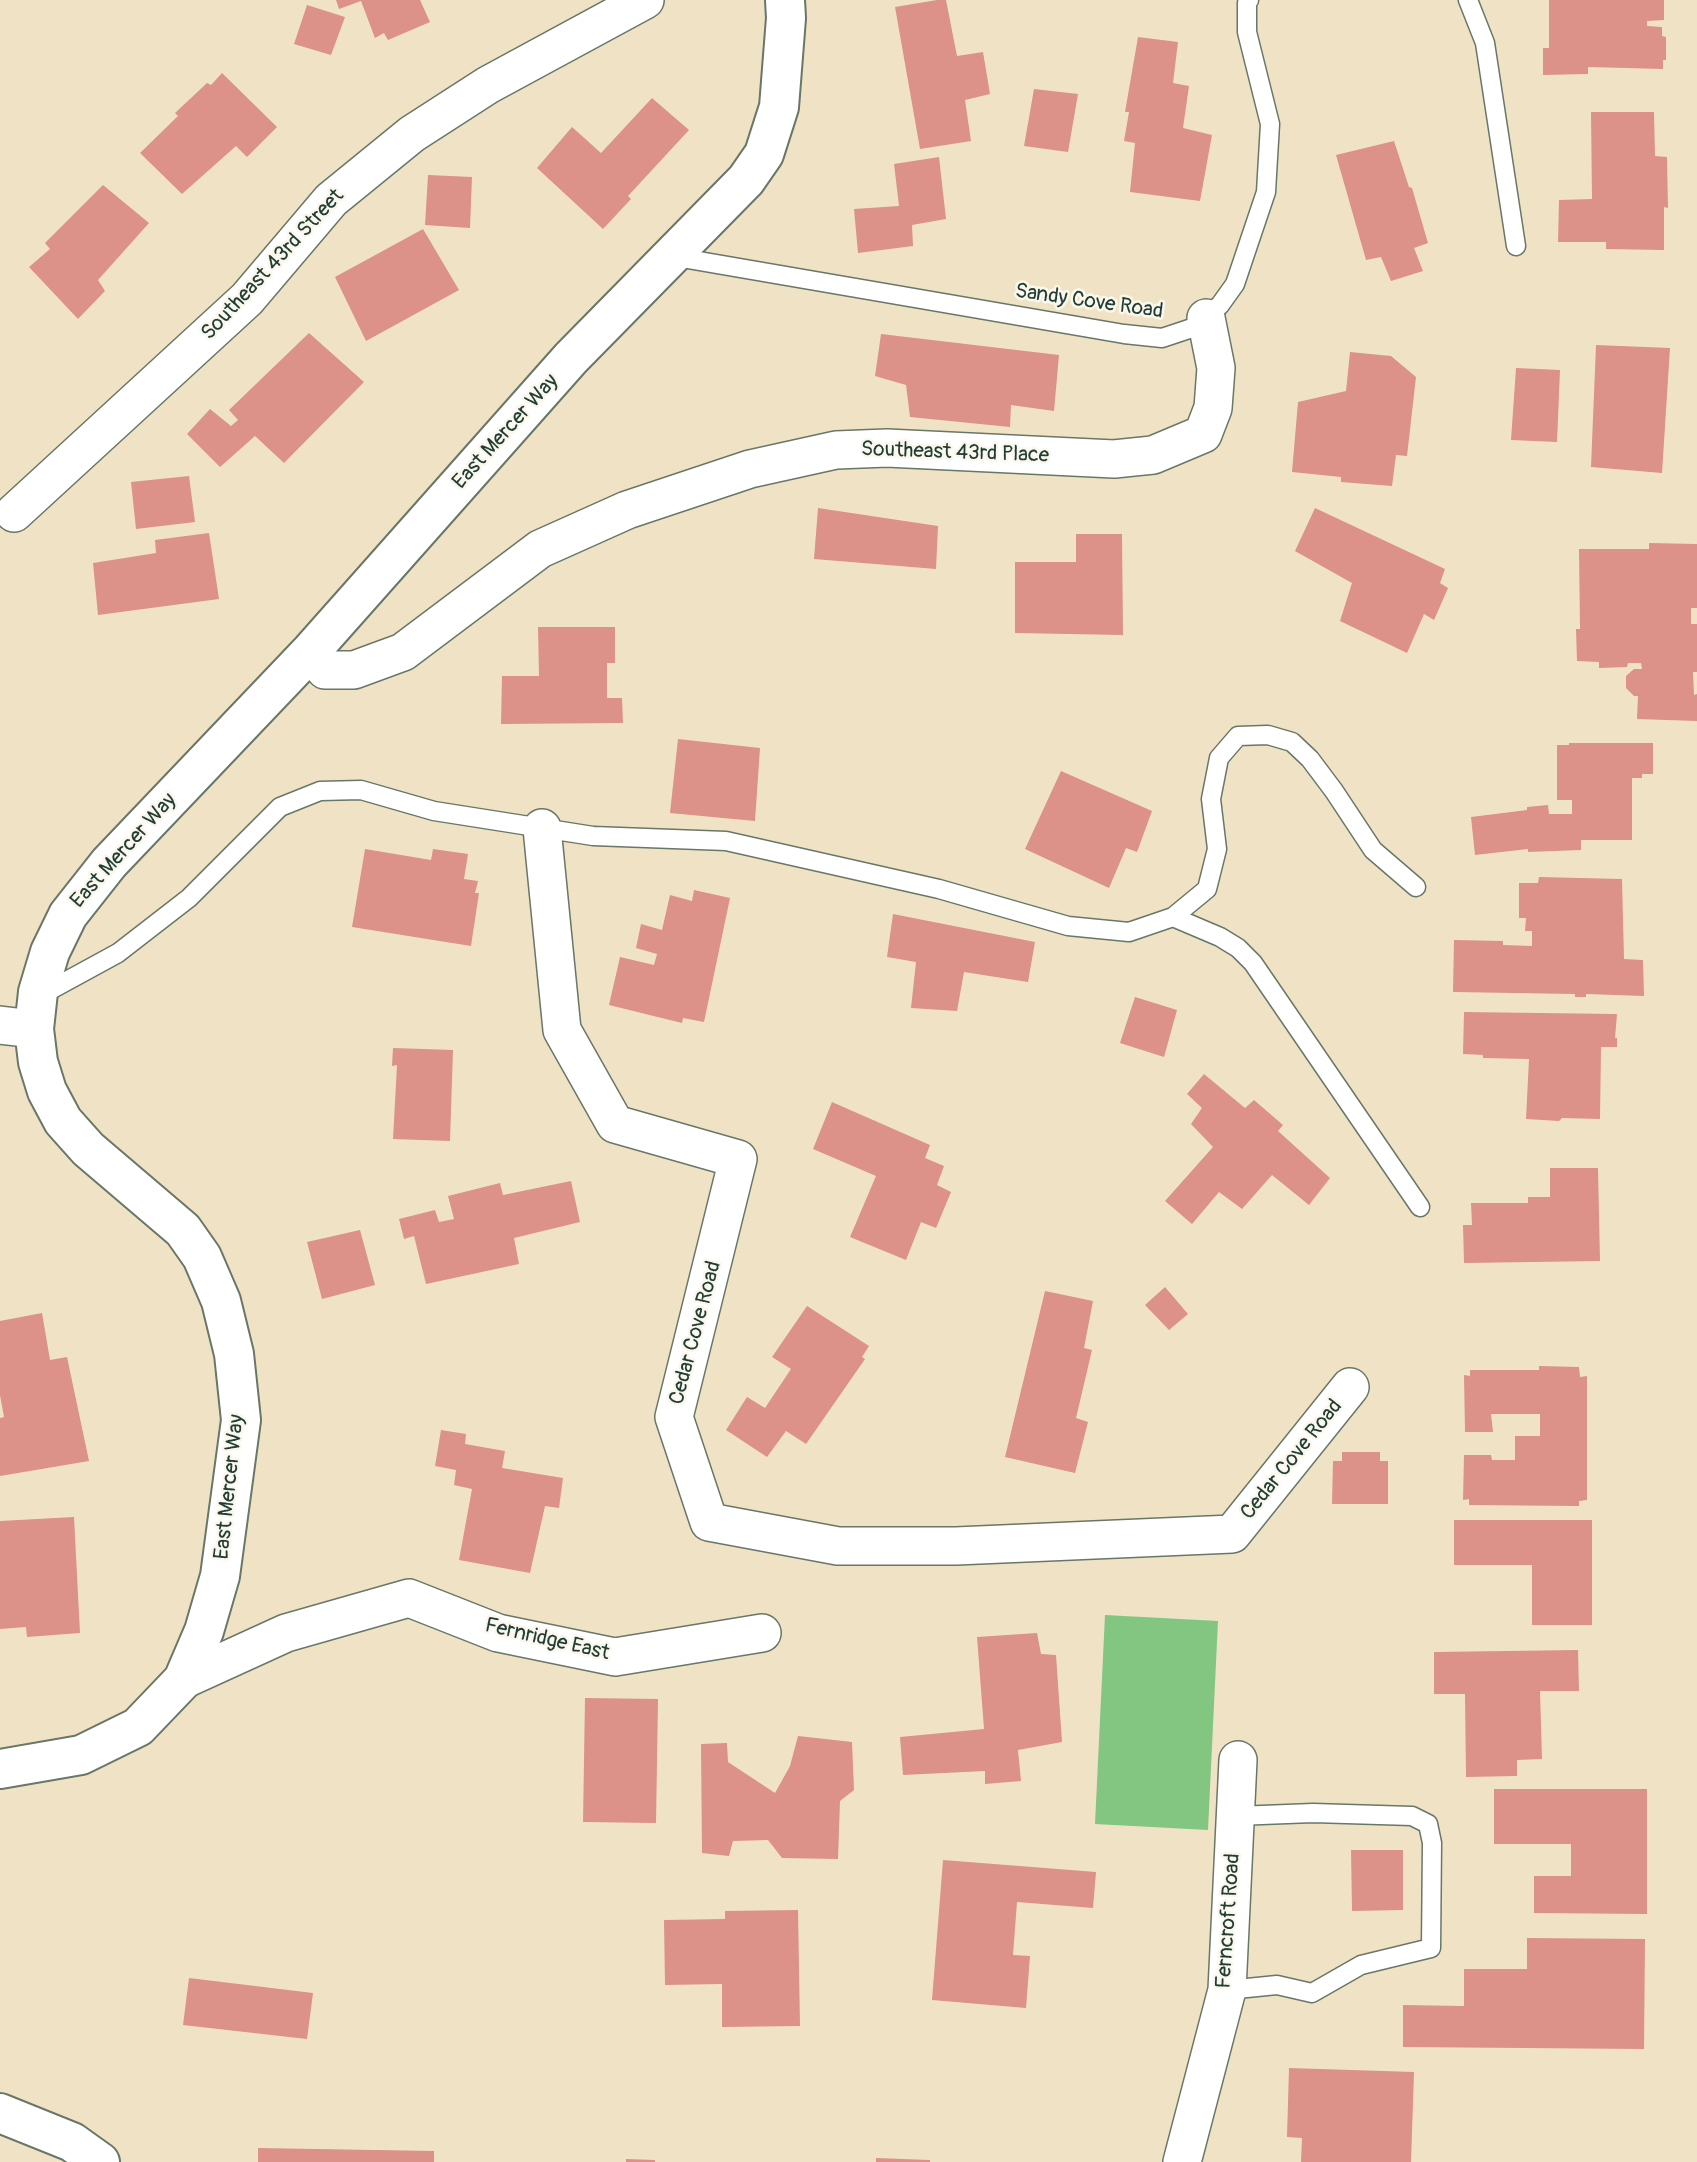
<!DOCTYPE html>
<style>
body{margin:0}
canvas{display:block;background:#f0e3c5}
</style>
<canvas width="1697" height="2162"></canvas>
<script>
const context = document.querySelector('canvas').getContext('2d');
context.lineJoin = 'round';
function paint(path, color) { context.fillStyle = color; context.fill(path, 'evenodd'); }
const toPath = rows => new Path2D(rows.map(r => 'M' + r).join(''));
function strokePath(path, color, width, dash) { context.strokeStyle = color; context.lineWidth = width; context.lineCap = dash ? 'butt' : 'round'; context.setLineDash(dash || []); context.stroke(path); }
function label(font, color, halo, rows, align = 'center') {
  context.font = font + ' Pangolin,sans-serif'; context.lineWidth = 5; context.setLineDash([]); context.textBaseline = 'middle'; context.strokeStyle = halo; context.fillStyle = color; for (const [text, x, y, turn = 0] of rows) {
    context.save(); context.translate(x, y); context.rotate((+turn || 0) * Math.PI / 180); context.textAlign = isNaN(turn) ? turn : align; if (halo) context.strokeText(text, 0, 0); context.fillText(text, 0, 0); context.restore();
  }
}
paint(toPath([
 [1105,1615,1218,1621,1208,1830,1095,1824]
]), '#82c681');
paint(toPath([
 [336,0,420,0,430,22,388,40,384,33,375,38,361,1,339,9],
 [937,0,946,0,957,56,983,52,990,94,965,100,971,141,920,149,895,7],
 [1549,0,1664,0,1664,20,1647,21,1647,26,1662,27,1662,36,1666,37,1666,60,1663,60,1663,69,1588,67,1588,74,1543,75,1543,48,1549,48],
 [307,5,345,17,331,55,294,44],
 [1138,37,1178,42,1173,83,1189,86,1183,128,1212,135,1200,201,1130,192,1135,143,1124,141,1129,112,1125,112],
 [222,73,277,127,247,157,236,146,182,194,140,153,178,116,175,113,207,83,211,85],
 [1034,89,1078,94,1068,152,1024,146],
 [652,98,689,130,628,196,631,199,603,229,537,168,572,127,601,153],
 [1591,112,1654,112,1655,156,1667,157,1668,208,1664,207,1664,250,1606,249,1606,242,1558,242,1559,200,1592,199],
 [1394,141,1409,187,1412,188,1428,243,1414,248,1423,271,1391,281,1381,257,1366,260,1336,155],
 [939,157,946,219,912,225,913,246,858,253,854,209,899,206,894,164],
 [428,175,472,177,470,228,425,225],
 [103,185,149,223,98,280,105,291,78,319,29,267,50,249,45,243],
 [423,229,459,290,366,341,335,277],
 [309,333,364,382,284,463,255,436,220,467,187,434,210,409,231,426,238,420,229,410],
 [881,334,1059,355,1054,411,1011,405,1010,427,910,417,906,385,875,376],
 [1596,345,1670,348,1662,473,1591,467],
 [1350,352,1391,356,1416,377,1407,456,1396,455,1392,486,1341,482,1341,477,1292,472,1298,402,1346,391],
 [1516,368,1560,370,1557,442,1511,440],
 [189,476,195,522,136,529,131,482],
 [818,508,938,526,936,569,814,559],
 [1315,508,1445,569,1440,583,1448,588,1434,620,1424,614,1407,653,1340,621,1352,583,1295,551],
 [209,533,219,599,98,615,93,563,156,553,155,540],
 [1076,534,1122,534,1123,635,1015,633,1015,562,1076,562],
 [1649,543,1697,544,1697,608,1691,608,1691,624,1697,624,1697,672,1693,672,1694,695,1697,694,1697,721,1637,719,1638,696,1634,696,1626,688,1626,676,1634,669,1642,669,1641,663,1628,663,1627,667,1599,668,1599,662,1577,661,1576,629,1580,629,1579,549,1649,549],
 [538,627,615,627,615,663,607,663,607,698,622,698,623,723,501,724,502,676,539,676],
 [678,739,760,748,755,821,670,813],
 [1569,743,1653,743,1653,774,1642,774,1642,778,1632,778,1632,840,1581,840,1581,850,1528,852,1528,849,1475,855,1471,817,1527,810,1527,807,1548,805,1549,814,1572,814,1572,800,1557,800,1557,745,1569,745],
 [1061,771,1152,811,1137,852,1126,848,1109,888,1025,849],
 [365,849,431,860,433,849,468,854,464,879,478,881,475,893,479,893,471,946,352,927],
 [1539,877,1622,879,1624,959,1643,960,1644,996,1586,994,1586,997,1575,997,1575,994,1453,992,1454,940,1503,941,1503,945,1532,946,1532,931,1525,931,1526,918,1519,918,1519,883,1538,883],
 [694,890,730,898,704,1022,683,1018,682,1023,609,1005,620,957,654,965,657,954,636,948,641,924,662,930,670,895,692,901],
 [893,914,1035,942,1028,982,964,972,957,1011,911,1008,916,962,887,957],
 [1135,997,1177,1010,1164,1057,1120,1043],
 [1464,1012,1617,1014,1615,1038,1617,1038,1617,1047,1601,1047,1600,1119,1562,1118,1559,1121,1526,1119,1529,1059,1483,1058,1483,1055,1463,1054],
 [393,1048,453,1050,450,1141,393,1139,397,1065,392,1066],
 [1204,1074,1245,1108,1254,1100,1283,1125,1278,1131,1330,1178,1309,1205,1272,1175,1242,1209,1219,1192,1192,1224,1165,1201,1213,1147,1191,1124,1202,1108,1187,1094],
 [832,1102,930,1145,925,1158,944,1166,937,1185,951,1192,936,1228,921,1222,906,1260,850,1237,876,1176,813,1149],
 [1550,1168,1598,1168,1600,1261,1464,1263,1463,1225,1472,1225,1471,1203,1528,1203,1528,1197,1550,1197],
 [571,1181,580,1222,514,1238,519,1264,426,1284,414,1236,404,1239,399,1219,435,1210,439,1222,454,1219,448,1196,500,1183,503,1195],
 [360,1230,375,1285,322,1299,307,1242],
 [1165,1287,1188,1314,1169,1330,1145,1305],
 [1045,1291,1093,1301,1084,1348,1092,1350,1076,1418,1088,1422,1075,1473,1005,1457],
 [807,1306,869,1346,862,1357,865,1359,806,1444,786,1431,767,1457,726,1430,747,1397,765,1408,791,1369,772,1357],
 [42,1313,50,1360,67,1357,89,1461,0,1476,0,1418,4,1417,0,1395,0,1321],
 [1539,1366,1579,1367,1580,1377,1587,1376,1587,1500,1579,1501,1579,1506,1469,1505,1469,1499,1463,1500,1464,1455,1491,1455,1492,1460,1515,1460,1515,1436,1540,1436,1540,1414,1491,1414,1493,1432,1465,1432,1464,1375,1470,1376,1470,1370,1539,1370],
 [441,1430,466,1434,465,1444,505,1451,502,1468,563,1478,559,1508,545,1506,530,1573,459,1560,472,1489,454,1485,456,1470,435,1466],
 [1342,1452,1380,1452,1380,1461,1388,1461,1388,1504,1332,1504,1333,1461,1342,1461],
 [74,1517,80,1633,27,1637,26,1627,0,1629,0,1521],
 [1454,1520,1592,1520,1592,1625,1532,1625,1532,1565,1454,1565],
 [1037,1633,1041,1654,1056,1655,1062,1742,1018,1750,1021,1781,985,1784,985,1771,903,1775,900,1737,984,1729,977,1637],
 [1578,1650,1579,1691,1540,1691,1542,1759,1517,1760,1517,1776,1466,1777,1465,1694,1434,1694,1434,1652],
 [585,1698,658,1699,656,1823,583,1822],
 [798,1736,852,1742,854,1790,840,1801,838,1859,782,1858,768,1840,733,1841,729,1856,702,1853,701,1744,727,1743,728,1762,775,1793,790,1766],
 [1494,1789,1647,1789,1647,1914,1534,1913,1534,1876,1571,1876,1571,1844,1494,1844],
 [1351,1850,1403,1850,1403,1910,1352,1911],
 [943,1860,1096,1872,1093,1908,1017,1902,1013,1955,1030,1956,1026,2008,932,2000],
 [798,1910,800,2026,722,2027,722,1984,665,1985,664,1920,725,1919,725,1911],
 [1527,1938,1645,1939,1644,2049,1403,2047,1403,2005,1464,2006,1464,1969,1527,1969],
 [189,1978,313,1993,307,2039,183,2025],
 [1289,2068,1414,2072,1411,2162,1301,2162,1302,2138,1287,2137],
 [258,2148,434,2151,434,2162,258,2162],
 [876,2158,930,2160,930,2162,876,2162],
 [626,2159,655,2160,655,2162,626,2162]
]), '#dc9189');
const service = toPath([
 [1468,0,1485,43,1516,246],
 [670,256,1124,334,1162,338,1195,327,1220,305,1235,284,1266,192,1270,124,1247,32,1247,3,1249,0],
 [1173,917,1220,937,1238,948,1253,963,1420,1207],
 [41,995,118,953,189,898,280,807,320,791,361,790,434,811,593,836,726,841,939,889,1068,926,1129,932,1173,917,1207,889,1217,849,1211,799,1219,758,1238,736,1268,735,1292,742,1310,759,1334,791,1373,850,1416,887],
 [1227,1990,1277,1985,1312,1993,1361,1965,1431,1948,1432,1843,1428,1824,1412,1816,1313,1813,1236,1816]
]);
const minor = toPath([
 [14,513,247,299,331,200,412,134,488,85,645,0],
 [311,651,325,670,354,670,403,652,540,549,627,510,750,469,836,450,887,448,1114,459,1153,455,1203,434,1213,408,1216,368,1206,318],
 [542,828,562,1030,615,1124,738,1159,674,1417,709,1522,838,1546,956,1546,1232,1534,1350,1387],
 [0,1025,34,1029],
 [183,1680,286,1633,409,1598,498,1633,615,1657,762,1633],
 [1182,2162,1227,1990,1238,1760]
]);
const tertiary = toPath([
 [0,1769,81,1755,138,1727,183,1680,204,1631,220,1576,241,1420,234,1354,221,1301,202,1257,183,1230,88,1149,63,1121,47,1091,38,1062,34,1029,38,992,50,952,68,915,109,863,311,651,571,358,746,180,764,154,779,107,786,18,785,0],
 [0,2113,72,2142,100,2162]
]);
strokePath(service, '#687767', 21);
strokePath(minor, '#687767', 40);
strokePath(tertiary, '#687767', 42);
strokePath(service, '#fff', 18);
strokePath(minor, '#fff', 37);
strokePath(tertiary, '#fff', 38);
label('21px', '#1f3d34', '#fbf7ec', [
 ["Southeast 43rd Street",273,265,-47],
 ["Sandy Cove Road",1089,302,8],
 ["East Mercer Way",506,432,-48],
 ["Southeast 43rd Place",955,453,2],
 ["East Mercer Way",124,851,-48],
 ["Cedar Cove Road",696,1333,-75],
 ["Cedar Cove Road",1292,1460,-51],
 ["East Mercer Way",230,1487,-84],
 ["Fernridge East",547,1640,13],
 ["Ferncroft Road",1229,1921,-86]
]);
</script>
